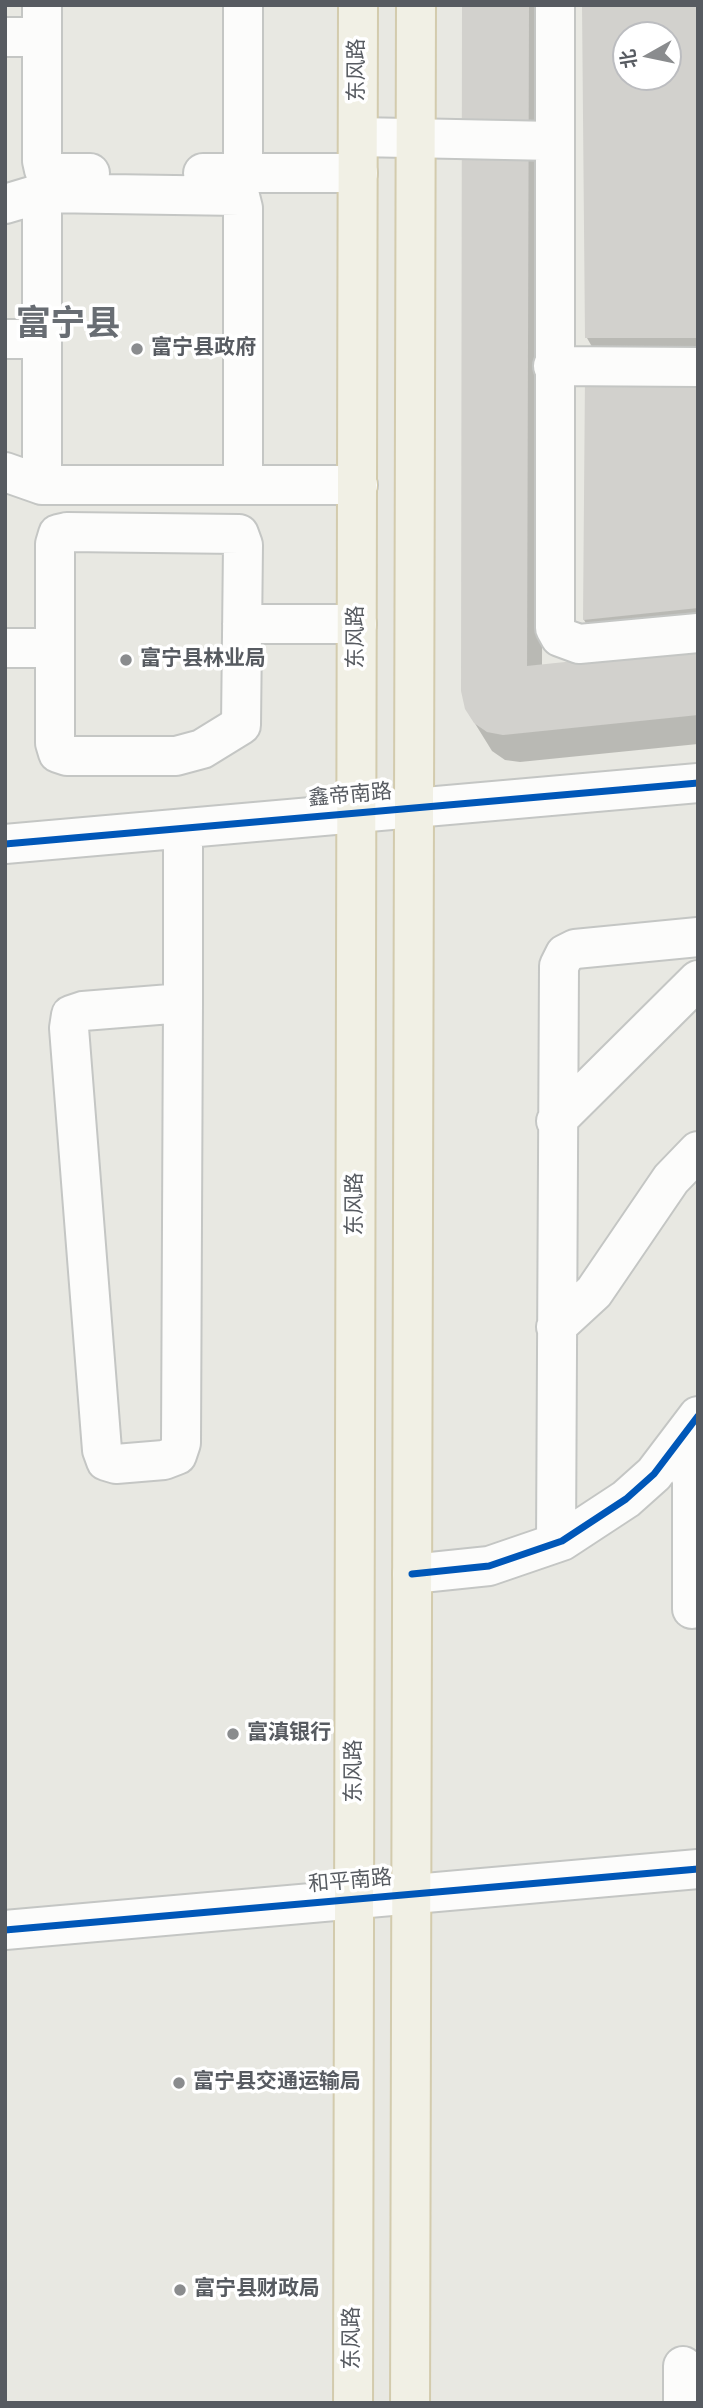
<!DOCTYPE html>
<meta charset="utf-8">
<style>
body{margin:0}
#map{position:relative;width:703px;height:2408px;overflow:hidden;background:#e8e8e2;font-family:"DejaVu Sans","Noto Sans SC",sans-serif}
canvas{display:block}
.frame{position:absolute;inset:0;border:7px solid #575b61;pointer-events:none}
.north{position:absolute;left:612px;top:21px;width:70px;height:70px;box-sizing:border-box;background:#fff;border:2px solid #bcbdc0;border-radius:50%;rotate:261deg;font-size:19px;font-weight:700;line-height:28px;text-align:center;color:#575b61}
.north::after{content:'';display:block;margin:auto;width:24px;height:32px;background:#8a8c8e;clip-path:polygon(50% 0,100% 100%,50% 72%,0 100%)}
</style>
<div id="map">
<canvas width="703" height="2408"></canvas>
<div class="frame"></div>
<div class="north">北</div>
</div>
<script>
const context = document.querySelector('canvas').getContext('2d');
context.lineJoin = 'round';
function paint(path, color) { context.fillStyle = color; context.fill(path, 'evenodd'); }
const toPath = rows => new Path2D(rows.map(r => 'M' + r).join(''));
function strokePath(path, color, width, dash) { context.strokeStyle = color; context.lineWidth = width; context.lineCap = dash ? 'butt' : 'round'; context.setLineDash(dash || []); context.stroke(path); }
function label(font, color, halo, rows, align = 'center') {
  context.font = font + ' "DejaVu Sans","Noto Sans SC",sans-serif'; context.lineWidth = 7; context.setLineDash([]); context.textBaseline = 'middle'; context.strokeStyle = halo; context.fillStyle = color; for (const [text, x, y, turn = 0] of rows) {
    context.save(); context.translate(x, y); context.rotate((+turn || 0) * Math.PI / 180); context.textAlign = isNaN(turn) ? turn : align; if (halo) context.strokeText(text, 0, 0); context.fillText(text, 0, 0); context.restore();
  }
}
paint(toPath([
 [464,5,544,5,542,666,698,650,698,744,520,762,505,760,492,751,466,709],
 [585,5,698,5,698,365,603,366,587,338],
 [626,35,668,35,668,77,626,77],
 [698,376,698,637,601,648,584,620,587,377]
]), '#0003');
paint(toPath([
 [462,5,529,5,527,666,698,648,698,715,503,735,487,732,474,723,465,709,461,691],
 [582,5,698,5,698,338,585,338],
 [626,35,668,35,668,77,626,77],
 [698,375,698,608,583,620,585,376]
]), '#d2d1cd');
const minor = toPath([
 [42,5,42,161,44,170,54,173,90,173],
 [555,5,555,628,560,637,579,644,698,633],
 [5,37,42,37],
 [358,137,554,141],
 [203,173,358,173],
 [243,173,243,5],
 [5,204,42,193],
 [5,339,42,339],
 [553,366,698,367],
 [5,472,42,485],
 [243,485,243,208,240,196,42,193,42,485,358,485],
 [67,532,239,534,243,545,241,725,202,749,176,756,67,756,58,753,55,743,55,544,58,534,67,532],
 [242,624,357,624],
 [5,648,55,648],
 [5,844,698,783],
 [183,1003,83,1011,71,1015,69,1028,102,1450,106,1461,116,1464,164,1460,177,1455,181,1443,183,1003,183,829],
 [556,1121,698,980],
 [556,1327,594,1292,671,1179,698,1151],
 [679,1444,692,1480,692,1609],
 [556,1543,559,966,565,954,575,949,698,937],
 [412,1574,489,1566,562,1541,626,1499,654,1474,698,1416],
 [5,1930,698,1869],
 [683,2403,683,2366]
]);
const major = toPath([
 [353,2403,358,5],
 [410,2403,416,5]
]);
strokePath(minor, '#c4c6c4', 42);
strokePath(major, '#d3cbad', 42);
strokePath(minor, '#fcfcfb', 38);
strokePath(major, '#f1f0e5', 38);
strokePath(toPath([
 [5,844,698,783],
 [412,1574,489,1566,562,1541,626,1499,654,1474,698,1416],
 [5,1930,698,1869]
]), '#0057b8', 7);
for (const [x, y, r, color] of [
 [137,349,7,"#8a8c8e"],
 [126,660,7,"#8a8c8e"],
 [233,1734,7,"#8a8c8e"],
 [179,2083,7,"#8a8c8e"],
 [180,2290,7,"#8a8c8e"]
]) { const dot = new Path2D(); dot.arc(x, y, r, 0, 2 * Math.PI); context.fillStyle = color; context.fill(dot); strokePath(dot, '#fff', 2.5); }
label('21px', '#575b61', '#fff', [
 ["东风路",358,70,-90],
 ["东风路",357,637,-90],
 ["鑫帝南路",350,796,-5],
 ["东风路",356,1204,-90],
 ["东风路",355,1771,-90],
 ["和平南路",350,1882,-5],
 ["东风路",353,2338,-90]
]);
label('bold 21px', '#575b61', '#fff', [
 ["富宁县政府",151,349],
 ["富宁县林业局",140,660],
 ["富滇银行",247,1734],
 ["富宁县交通运输局",193,2083],
 ["富宁县财政局",194,2290]
], 'left');
label('bold 35px', '#686d73', '#fff', [
 ["富宁县",68,326]
]);
</script>
